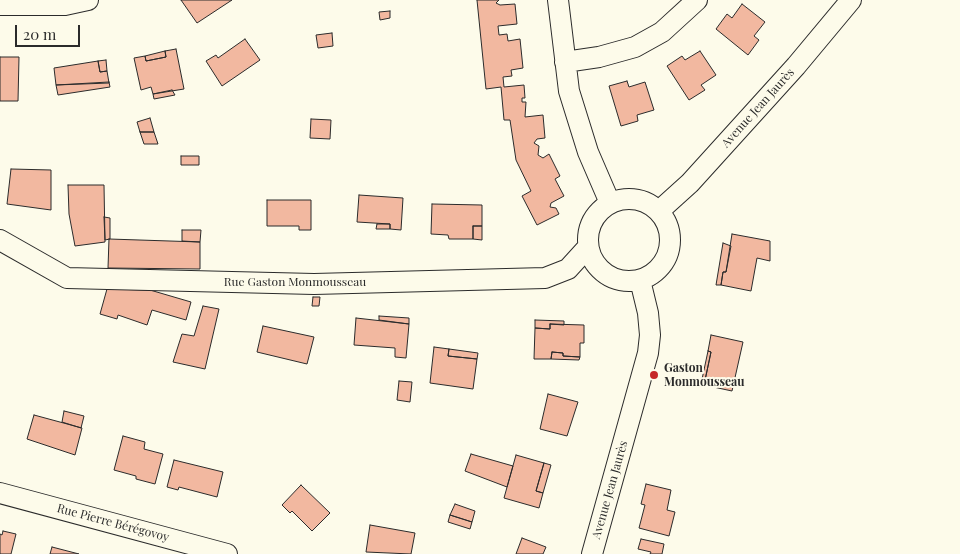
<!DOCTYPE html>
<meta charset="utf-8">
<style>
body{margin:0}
#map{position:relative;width:960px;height:554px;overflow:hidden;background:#fdfbea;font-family:"Playfair Display",serif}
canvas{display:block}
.scale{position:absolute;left:15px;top:25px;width:65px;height:22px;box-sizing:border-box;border:2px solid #2b2b2b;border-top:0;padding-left:6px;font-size:15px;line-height:18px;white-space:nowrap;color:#2b2b2b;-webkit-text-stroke:4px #fdfbea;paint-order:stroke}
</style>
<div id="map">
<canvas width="960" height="554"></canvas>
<div class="scale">20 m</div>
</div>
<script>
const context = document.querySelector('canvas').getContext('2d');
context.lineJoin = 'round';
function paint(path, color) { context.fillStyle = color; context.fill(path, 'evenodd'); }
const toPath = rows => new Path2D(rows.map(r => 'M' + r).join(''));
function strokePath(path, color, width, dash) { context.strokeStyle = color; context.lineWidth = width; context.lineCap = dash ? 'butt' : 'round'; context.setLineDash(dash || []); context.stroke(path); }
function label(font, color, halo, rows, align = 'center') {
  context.font = font + ' "Playfair Display",serif'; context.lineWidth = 4; context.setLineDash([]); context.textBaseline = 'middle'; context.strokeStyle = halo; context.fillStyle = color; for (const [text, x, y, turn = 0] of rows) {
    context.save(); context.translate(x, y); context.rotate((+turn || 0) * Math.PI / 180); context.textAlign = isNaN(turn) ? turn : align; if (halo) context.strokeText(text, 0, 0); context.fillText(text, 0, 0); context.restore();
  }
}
const building = toPath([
 [181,0,232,0,197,23,181,0],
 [477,0,499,0,496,3,500,5,515,4,517,24,498,26,499,35,507,34,508,41,520,39,523,68,511,70,512,76,503,77,504,87,524,85,525,98,522,98,522,102,526,102,525,117,543,115,545,138,537,139,534,143,539,146,538,155,543,158,549,154,560,176,555,179,564,196,551,203,550,207,556,208,559,214,537,225,522,196,531,191,516,160,510,120,504,120,501,87,486,89,477,0],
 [742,4,765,22,754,36,759,40,748,55,716,29,727,14,732,18,742,4],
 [390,11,390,18,380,20,379,12,390,11],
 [332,33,333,46,318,48,316,35,332,33],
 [245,39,260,60,222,86,206,61,216,55,218,58,245,39],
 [176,49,184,89,153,94,151,87,141,90,134,58,145,56,146,61,166,57,165,51,176,49],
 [165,51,166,57,146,61,145,56,165,51],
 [700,51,716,75,701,85,705,90,689,100,667,66,682,56,685,60,700,51],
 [0,57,19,57,18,101,0,101,0,57],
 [106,60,107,71,100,72,98,61,106,60],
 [98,61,100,72,107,71,109,83,56,85,54,68,98,61],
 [627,81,629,87,645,82,654,110,637,115,638,121,621,126,609,86,627,81],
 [109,82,110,87,58,95,56,85,109,82],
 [172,90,175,95,154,99,153,94,172,90],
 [150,118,154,132,140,132,137,122,150,118],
 [311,119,331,120,330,139,310,138,311,119],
 [140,132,154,132,158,144,144,144,140,132],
 [181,156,199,156,199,165,181,165,181,156],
 [11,169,51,170,51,210,7,204,11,169],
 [68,185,104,185,105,242,75,246,69,214,68,185],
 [359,195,403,198,401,230,390,229,390,224,357,222,359,195],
 [267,200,311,200,311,230,299,230,299,226,267,226,267,200],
 [432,204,482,205,482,226,473,226,473,239,449,239,448,235,431,234,432,204],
 [104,217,110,218,110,239,105,240,104,217],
 [377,224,390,224,390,229,376,229,377,224],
 [473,226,482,226,482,240,473,239,473,226],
 [182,230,201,230,200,242,182,241,182,230],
 [732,234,770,241,770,261,757,258,751,291,721,285,723,272,726,272,732,234],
 [109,239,200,242,200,269,108,268,109,239],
 [723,243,731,246,726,272,723,272,721,285,716,285,723,243],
 [107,289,150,290,191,302,186,320,152,310,147,325,118,315,117,319,100,314,107,289],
 [313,297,320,297,319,306,312,306,313,297],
 [203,306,219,309,205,369,173,362,182,334,194,336,203,306],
 [379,316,409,318,409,324,379,320,379,316],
 [356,318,409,324,406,358,395,357,395,348,354,345,356,318],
 [535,320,564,321,564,325,550,324,550,329,535,328,535,320],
 [550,324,584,325,584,343,580,343,580,357,563,356,563,353,552,352,551,359,534,359,535,328,550,329,550,324],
 [263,326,314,337,307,364,257,352,263,326],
 [711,335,743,342,732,391,704,385,711,352,708,351,711,335],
 [434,347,449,349,448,356,477,359,473,389,430,383,434,347],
 [449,349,478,353,477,359,448,356,449,349],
 [708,351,711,352,704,385,701,384,708,351],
 [552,352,563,353,563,356,580,357,579,360,551,359,552,352],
 [399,381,412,382,410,402,397,400,399,381],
 [548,394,578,402,567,436,540,429,548,394],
 [64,411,84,416,81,428,62,422,64,411],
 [34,415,82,428,75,455,27,439,34,415],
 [123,436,145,442,144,449,163,454,155,484,136,479,136,476,114,470,123,436],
 [471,454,513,466,507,487,465,471,471,454],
 [516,455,544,463,536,491,543,493,539,508,504,498,516,455],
 [174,460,223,472,217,497,179,487,178,490,167,487,174,460],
 [544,463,551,465,543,493,536,491,544,463],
 [646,484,671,490,667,510,675,512,669,536,639,528,645,505,641,504,646,484],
 [301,485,330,513,312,531,292,511,290,513,282,505,301,485],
 [455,504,475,511,472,522,450,515,455,504],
 [450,515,472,522,470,529,448,522,450,515],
 [370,525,415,533,411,554,366,552,370,525],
 [3,531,16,534,11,554,0,554,0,534,2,535,3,531],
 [522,538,546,547,543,554,516,554,522,538],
 [641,539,664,544,662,554,650,554,651,552,638,549,641,539],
 [52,547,79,554,50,554,52,547]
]);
paint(building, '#f2b8a0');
strokePath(building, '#2b2b2b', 1);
const minor = toPath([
 [558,0,569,91,588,152,610,203],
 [0,5,65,5,88,0],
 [565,62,599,57,635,47,662,32,697,0],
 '588 240a41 41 0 1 1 82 0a41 41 0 1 1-82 0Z',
 [659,211,690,183,796,66,851,0],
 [0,240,67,278,314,284,545,278,568,269,588,247],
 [0,493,227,554],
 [592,554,648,353,650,335,648,313,640,280]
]);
strokePath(minor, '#2b2b2b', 22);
strokePath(minor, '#fdfbea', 20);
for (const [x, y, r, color] of [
 [654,375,5,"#c62828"]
]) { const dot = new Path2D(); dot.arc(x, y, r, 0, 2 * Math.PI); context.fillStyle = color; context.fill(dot); strokePath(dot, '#fdfbea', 2); }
label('12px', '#2b2b2b', '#fdfbea', [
 ["Avenue Jean Jaurès",758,108,-48],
 ["Rue Gaston Monmousseau",295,282],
 ["Avenue Jean Jaurès",610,490,-74],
 ["Rue Pierre Bérégovoy",113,523,15]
]);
label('bold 12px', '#2b2b2b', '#fdfbea', [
 ["Gaston",664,368],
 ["Monmousseau",664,382]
], 'left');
</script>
